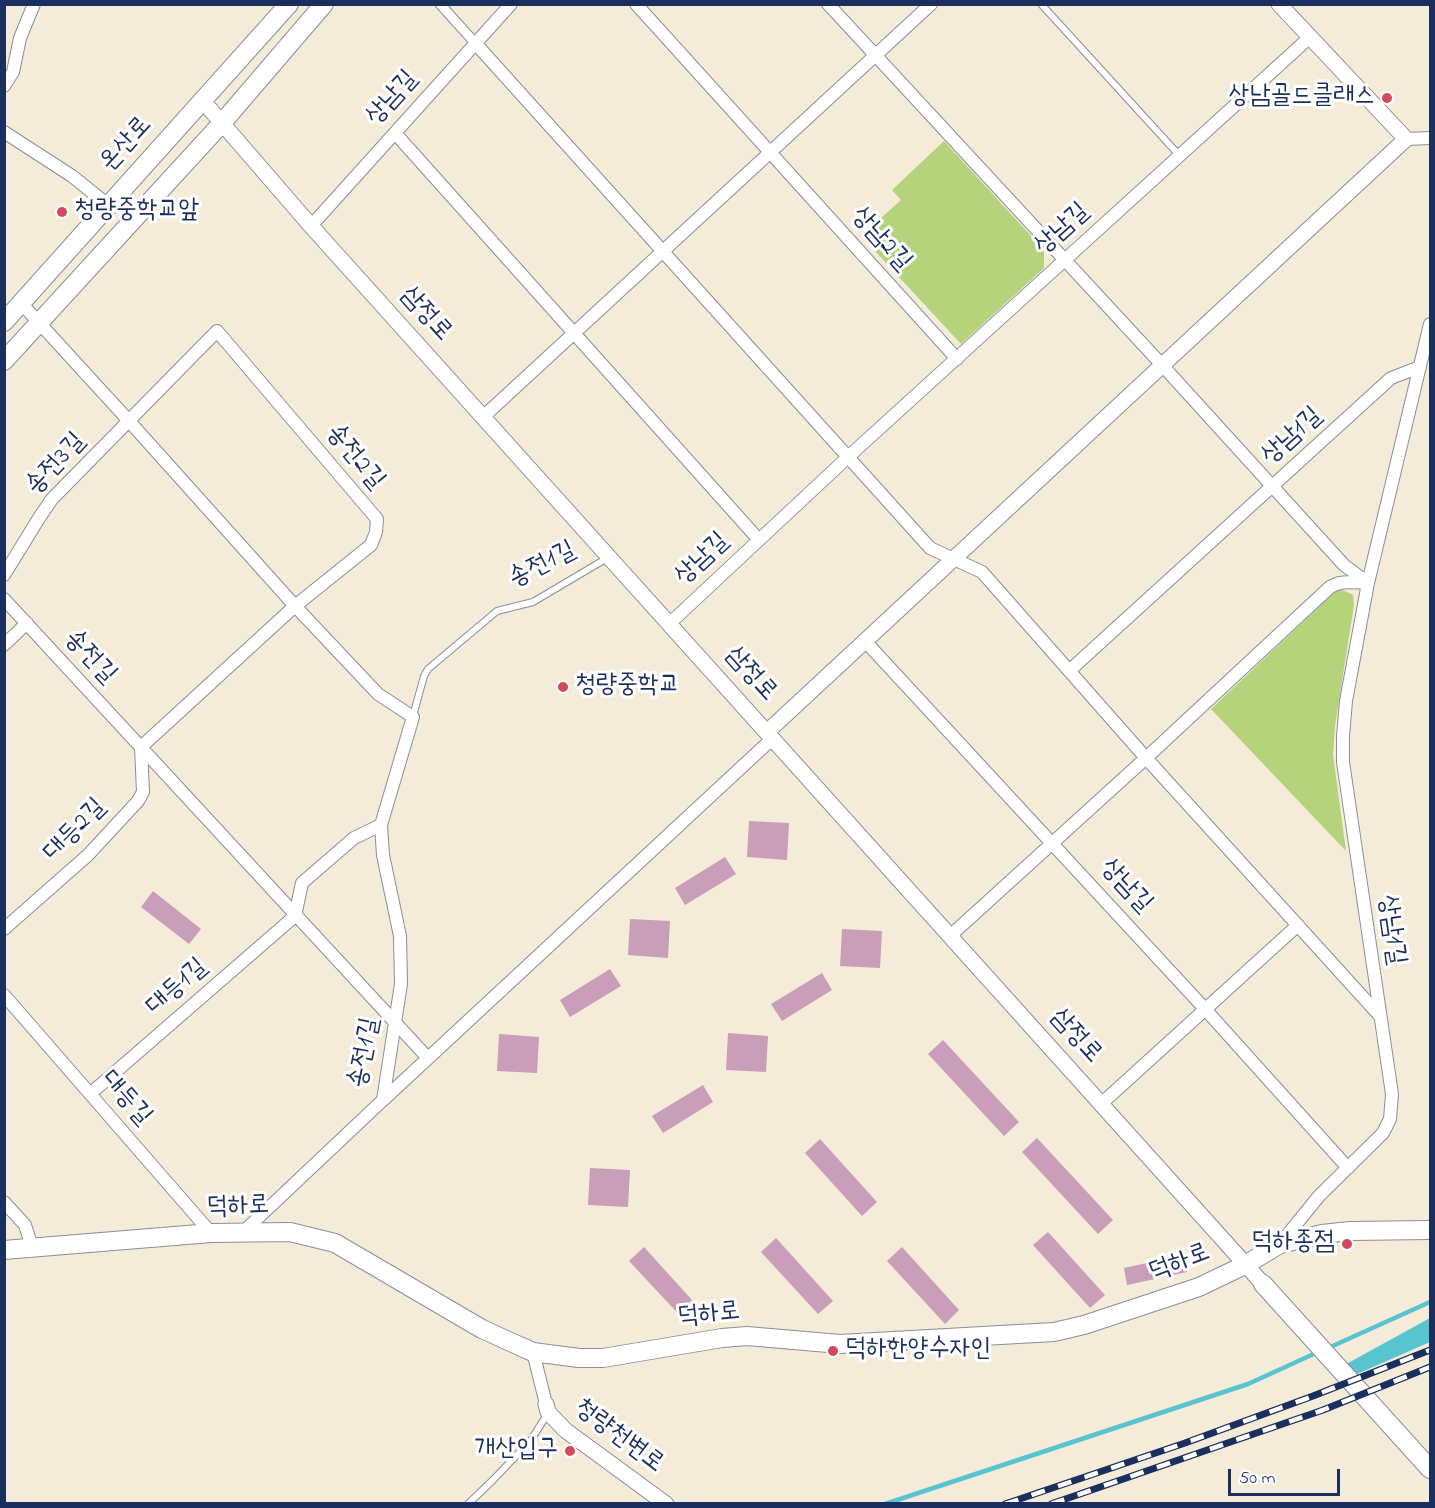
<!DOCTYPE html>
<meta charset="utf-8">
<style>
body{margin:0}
#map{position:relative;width:1435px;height:1508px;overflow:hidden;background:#f4ecd8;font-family:"Indie Flower",sans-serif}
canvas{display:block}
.frame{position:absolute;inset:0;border:6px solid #1b2f5e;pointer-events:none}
.scale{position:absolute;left:1228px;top:1469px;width:112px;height:27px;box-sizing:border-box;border:3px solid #1b2f5e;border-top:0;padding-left:8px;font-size:18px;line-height:21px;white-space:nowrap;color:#1b2f5e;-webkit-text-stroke:4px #fff;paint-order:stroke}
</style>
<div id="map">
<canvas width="1435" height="1508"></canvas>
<div class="frame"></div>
<div class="scale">50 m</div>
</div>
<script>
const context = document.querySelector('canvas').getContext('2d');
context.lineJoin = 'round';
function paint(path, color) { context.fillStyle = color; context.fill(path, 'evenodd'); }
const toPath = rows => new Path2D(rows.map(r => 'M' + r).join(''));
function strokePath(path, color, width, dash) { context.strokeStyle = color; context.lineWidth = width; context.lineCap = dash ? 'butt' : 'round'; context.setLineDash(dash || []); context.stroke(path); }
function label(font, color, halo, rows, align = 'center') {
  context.font = font + ' "Indie Flower","Poor Story",sans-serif'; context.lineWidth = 6; context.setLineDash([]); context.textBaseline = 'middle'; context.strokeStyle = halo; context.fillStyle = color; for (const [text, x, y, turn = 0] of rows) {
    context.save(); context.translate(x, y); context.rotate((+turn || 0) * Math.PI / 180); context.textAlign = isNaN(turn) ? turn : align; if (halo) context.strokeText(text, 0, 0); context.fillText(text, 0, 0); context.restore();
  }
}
paint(toPath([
 [944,141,1044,250,1044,268,961,344,861,236,901,200,892,190],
 [1337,590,1343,590,1353,595,1354,605,1335,726,1333,755,1346,851,1211,709]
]), '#b5d37a');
paint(toPath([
 [1430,1318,1430,1342,1348,1378,1339,1368]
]), '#58c4d0');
strokePath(toPath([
 [1326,1349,1430,1302],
 [885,1504,1248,1384,1318,1352]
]), '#58c4d0', 4.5);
paint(toPath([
 [749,821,789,823,787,860,747,857],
 [725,857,736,874,685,905,675,888],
 [153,891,201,929,189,944,141,907],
 [630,919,670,921,668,958,628,955],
 [842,929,882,931,880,968,840,966],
 [610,969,621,986,570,1017,560,1000],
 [822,973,832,990,782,1021,771,1004],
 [728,1033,768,1036,766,1072,726,1070],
 [499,1034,539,1037,537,1073,497,1071],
 [943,1040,1019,1122,1004,1136,928,1054],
 [703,1085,713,1102,663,1133,652,1116],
 [1037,1138,1113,1220,1098,1234,1022,1152],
 [820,1139,877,1202,862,1216,805,1153],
 [590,1168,630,1170,628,1207,588,1205],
 [1048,1232,1105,1295,1090,1308,1033,1245],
 [776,1238,833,1301,818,1314,761,1252],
 [644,1247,701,1310,687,1323,629,1261],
 [902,1247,959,1310,945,1324,887,1261],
 [1183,1255,1187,1272,1127,1285,1124,1268]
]), '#c89eb9');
const service = toPath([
 [1041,4,1179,155],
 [413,716,424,676,428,669,497,611,533,602,609,557],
 [468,1504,493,1480,531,1440,548,1413]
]);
const pedestrian = toPath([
 [440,4,476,44]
]);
const minor = toPath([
 [636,4,957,359],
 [828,4,1162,365,1344,565,1368,583],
 [476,44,930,548,982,572,1146,758,1380,1016],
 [4,86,13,72,20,38,34,4],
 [4,132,72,176,108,205],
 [395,133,759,540],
 [1406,139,1430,138],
 [311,226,511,4],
 [21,303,129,421,295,606,378,694,413,717,381,825,383,855,400,936,401,984,383,1100,242,1233],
 [483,417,931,4],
 [4,575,39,518,52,499,217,331,377,519,376,532,371,545,295,606,141,747],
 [4,599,427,1057],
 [669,624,848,457,1310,37],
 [865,641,1205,1009,1348,1168],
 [4,645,27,623],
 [1069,671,1391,378,1420,367],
 [4,929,88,855,138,801,143,792,141,747],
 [950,936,1146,758,1330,587,1339,583,1350,582,1367,583],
 [4,995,211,1233],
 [90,1094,295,916,302,883,354,838,381,825],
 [383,1100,773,738],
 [1101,1104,1298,925],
 [4,1202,25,1225,32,1247],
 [1280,1244,1319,1196,1383,1133,1390,1119,1392,1094,1343,762,1343,736,1346,701,1368,583,1430,324],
 [533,1352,546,1404]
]);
const tertiary = toPath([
 [202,100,311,226,1263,1284],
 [767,732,1406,139,1279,4],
 [546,1404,548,1412,565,1430,666,1504]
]);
const secondary = toPath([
 [4,322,289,4],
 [4,361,222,123,324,4],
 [4,1250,211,1233,290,1232,335,1243,482,1329,515,1344,533,1352,579,1358,603,1358,722,1338,747,1336,840,1344,1054,1332,1084,1325,1199,1287,1245,1265,1280,1244,1322,1234,1350,1231,1430,1230],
 [1263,1284,1430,1469]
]);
strokePath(service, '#888e9b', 8);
strokePath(pedestrian, '#888e9b', 11);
strokePath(minor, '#888e9b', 14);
strokePath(tertiary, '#888e9b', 17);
strokePath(secondary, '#888e9b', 20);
strokePath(service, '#fff', 6);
strokePath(pedestrian, '#fff', 9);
strokePath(minor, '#fff', 12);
strokePath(tertiary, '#fff', 15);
strokePath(secondary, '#fff', 18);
const rail = toPath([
 [1005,1504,1185,1443,1313,1396,1430,1350],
 [1051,1504,1323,1410,1430,1367]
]);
strokePath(rail, '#1b2f5e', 7);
strokePath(rail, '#fff', 4.5, [14]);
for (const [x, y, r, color] of [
 [1387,98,6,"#d1495b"],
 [62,212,6,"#d1495b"],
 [563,687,6,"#d1495b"],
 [1347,1244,6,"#d1495b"],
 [833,1351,6,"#d1495b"],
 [570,1451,6,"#d1495b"]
]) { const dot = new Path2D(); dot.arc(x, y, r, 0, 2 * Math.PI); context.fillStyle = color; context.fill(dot); strokePath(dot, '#fff', 2); }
label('26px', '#1b2f5e', '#fff', [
 ["상남골드클래스",1375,98],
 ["청량중학교앞",74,212,"left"],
 ["청량중학교",575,687,"left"],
 ["덕하종점",1335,1244],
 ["덕하한양수자인",845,1351,"left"],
 ["개산입구",558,1451]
], 'right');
label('26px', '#1b2f5e', '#fff', [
 ["상남길",393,99,-48],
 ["온산로",127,145,-48],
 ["상남길",1063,230,-42],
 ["상남2길",880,240,48],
 ["삼정로",425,315,48],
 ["상남1길",1293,437,-42],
 ["송전2길",354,458,50],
 ["송전3길",57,465,-47],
 ["상남길",703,560,-43],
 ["송전1길",543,566,-27],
 ["송전길",89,658,47],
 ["삼정로",750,675,48],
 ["대등2길",76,831,-45],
 ["상남길",1125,887,47],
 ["상남1길",1390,930,82],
 ["대등1길",178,988,-41],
 ["삼정로",1075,1037,48],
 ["송전1길",366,1053,-79],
 ["대등길",125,1099,49],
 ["덕하로",238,1208,-2],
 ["덕하로",1180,1264,-21],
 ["덕하로",709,1316,-6],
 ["청량천변로",618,1437,37]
]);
</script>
